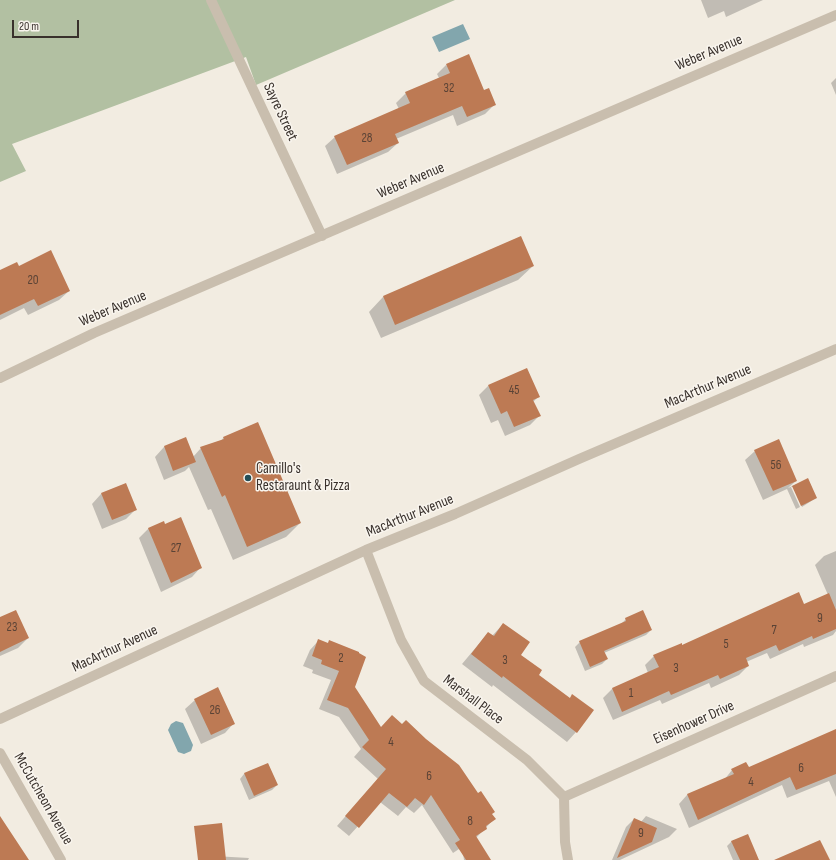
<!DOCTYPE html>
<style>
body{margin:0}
#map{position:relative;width:836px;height:860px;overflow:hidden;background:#f2ece1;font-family:"Sofia Sans Condensed",sans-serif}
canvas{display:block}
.scale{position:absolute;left:12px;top:20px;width:67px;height:18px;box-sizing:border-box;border:2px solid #39312c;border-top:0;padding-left:5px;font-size:12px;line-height:14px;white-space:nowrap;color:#39312c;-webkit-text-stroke:3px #f9f5ee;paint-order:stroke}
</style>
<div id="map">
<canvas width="836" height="860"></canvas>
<div class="scale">20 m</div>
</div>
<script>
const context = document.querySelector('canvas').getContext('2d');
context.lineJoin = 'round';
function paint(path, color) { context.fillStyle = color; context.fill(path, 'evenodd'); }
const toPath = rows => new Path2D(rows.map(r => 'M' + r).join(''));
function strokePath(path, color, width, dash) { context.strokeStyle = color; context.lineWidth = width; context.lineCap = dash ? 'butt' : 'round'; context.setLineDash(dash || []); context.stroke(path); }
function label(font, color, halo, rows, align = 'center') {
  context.font = font + ' "Sofia Sans Condensed",sans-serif'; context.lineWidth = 3; context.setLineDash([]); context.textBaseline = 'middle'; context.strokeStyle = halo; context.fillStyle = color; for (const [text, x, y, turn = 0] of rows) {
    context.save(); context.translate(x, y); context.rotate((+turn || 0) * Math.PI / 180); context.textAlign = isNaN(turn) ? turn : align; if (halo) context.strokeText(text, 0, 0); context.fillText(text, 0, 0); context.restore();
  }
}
paint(toPath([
 [0,0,455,0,256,85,246,57,12,144,26,171,0,182]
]), '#b2c0a2');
paint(toPath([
 [463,24,470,39,439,52,432,37],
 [176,721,183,723,193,745,191,751,184,754,178,752,168,730,171,724]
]), '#82a6ad');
paint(toPath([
 [701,0,763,0,726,17,724,11,708,18],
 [446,65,495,104,485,114,457,126,453,115,396,139,398,143,388,152,337,174,325,146,335,137,399,109,396,103,406,93,439,78,437,74],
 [836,78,836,95,831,83],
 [520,237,533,266,518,280,381,338,369,312,383,297],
 [18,267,69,291,59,300,28,315,24,308,0,320,0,271],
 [488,386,539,396,533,402,539,416,530,425,505,436,498,420,491,423,479,395],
 [224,437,300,523,286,537,233,560,211,509,208,510,189,467,185,471,164,480,155,457,164,447,186,439,193,457,201,448,220,442],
 [755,451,796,481,788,488,808,479,816,498,802,507,794,487,791,487,800,507,796,509,787,489,763,500,745,460],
 [125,484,136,509,126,519,102,529,92,504,101,494],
 [164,525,201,567,192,577,161,592,139,538,149,528],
 [836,551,836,631,833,635,804,647,803,644,770,659,767,653,746,662,748,666,739,675,711,688,709,683,662,704,660,700,613,720,603,698,612,689,648,673,645,665,654,656,804,606,828,595,815,565,824,556],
 [0,618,28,638,18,648,0,656],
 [626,619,651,630,646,635,604,653,607,659,602,664,585,671,575,647,580,642,621,624],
 [503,624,520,655,538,675,569,699,573,695,576,732,567,742,493,685,492,687,462,664,488,633,492,636],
 [319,640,327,644,330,641,354,687,380,728,491,814,494,819,476,838,490,860,464,860,462,847,453,853,422,805,414,813,406,807,398,816,380,802,349,836,337,826,378,779,354,757,361,749,339,717,319,709,331,680,312,673,313,670,303,666,310,650],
 [195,700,234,723,225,733,201,744,185,709],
 [836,731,836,797,829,781,787,798,782,785,689,828,679,804,687,795,724,780,732,770,748,769],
 [268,764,277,785,272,790,249,800,240,779,244,774],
 [646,816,677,829,669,837,620,860,612,860,626,827,634,819,641,822],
 [732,841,752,860,733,860,727,846],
 [214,856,249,858,248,860,209,860]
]), '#0003');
paint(toPath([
 [469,54,484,90,489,88,496,105,467,117,462,106,395,134,399,143,347,165,334,136,410,103,405,92,450,73,446,64],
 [521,236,534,266,395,325,383,296],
 [51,250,70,291,38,306,34,299,0,315,0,270,17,262,19,266],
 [527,368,540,397,533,400,541,416,514,427,507,411,501,414,488,385],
 [258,422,301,523,247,547,225,495,222,497,200,447,224,439,223,437],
 [186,437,196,462,173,471,164,446],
 [779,439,797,481,773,491,754,450],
 [808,478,817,498,801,506,792,486],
 [126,483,137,510,112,520,101,493],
 [181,517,202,568,171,583,148,528,164,521,165,524],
 [799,592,804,604,829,593,836,610,836,629,813,639,812,636,779,651,776,645,746,658,749,666,720,679,718,675,671,695,669,691,622,712,612,688,659,667,653,655,682,643,682,645],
 [16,610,29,638,0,652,0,617],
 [643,610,652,630,604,651,608,659,590,667,579,641,626,621,625,618],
 [503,623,530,642,521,655,542,670,539,675,570,698,572,694,594,710,577,733,503,676,502,678,471,654,488,632,494,636],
 [318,639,328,643,329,640,359,652,359,653,366,657,355,687,381,727,392,715,402,724,406,720,426,739,459,765,478,793,481,791,495,812,492,814,496,819,486,826,487,829,476,836,491,860,466,860,455,843,460,840,431,795,424,805,415,798,407,807,389,793,359,828,345,816,386,769,362,747,369,740,348,708,327,700,339,671,321,664,322,660,312,656],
 [218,687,235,724,211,735,194,699],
 [836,729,836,774,796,790,790,777,698,820,687,794,734,774,731,769,746,762,749,767],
 [268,763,278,785,254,796,244,773],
 [0,816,29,860,0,860],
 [634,818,657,828,652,842,617,858],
 [222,823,226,860,198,860,194,826],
 [748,834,759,860,740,860,731,841],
 [820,840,830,860,774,860]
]), '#bd7a54');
strokePath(toPath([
 [211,0,322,236],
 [0,378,94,333,836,15],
 [366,550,401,640,424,681,527,760,564,797,565,842,568,860],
 [0,719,366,550,455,514,579,459,836,349],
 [0,753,61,860],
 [564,797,836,676]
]), '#c9beae', 10);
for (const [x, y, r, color] of [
 [248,478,4,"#244e57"]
]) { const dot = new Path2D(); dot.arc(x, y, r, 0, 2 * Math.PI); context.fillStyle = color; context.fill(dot); strokePath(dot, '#f9f5ee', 1.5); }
label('13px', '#5a4336', null, [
 ["32",449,89],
 ["28",367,139],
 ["20",33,281],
 ["45",514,391],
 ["56",776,466],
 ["27",176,549],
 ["9",820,619],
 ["23",12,628],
 ["7",774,631],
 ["5",726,645],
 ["2",341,659],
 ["3",505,661],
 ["3",676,669],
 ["1",631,694],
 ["26",215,711],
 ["4",391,743],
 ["6",801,769],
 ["6",429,777],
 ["4",751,783],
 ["8",470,822],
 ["9",641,834]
]);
label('15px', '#39312c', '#f9f5ee', [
 ["Weber Avenue",709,53,-23],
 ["Sayre Street",280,112,65],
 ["Weber Avenue",411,181,-23],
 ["Weber Avenue",113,309,-23],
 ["MacArthur Avenue",708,387,-23],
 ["MacArthur Avenue",410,516,-22],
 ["MacArthur Avenue",115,649,-25],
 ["Marshall Place",473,700,37],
 ["Eisenhower Drive",694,723,-24],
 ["McCutcheon Avenue",43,799,60]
]);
label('15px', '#39312c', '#f9f5ee', [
 ["Camillo's",256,469],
 ["Restaraunt & Pizza",256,486]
], 'left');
</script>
